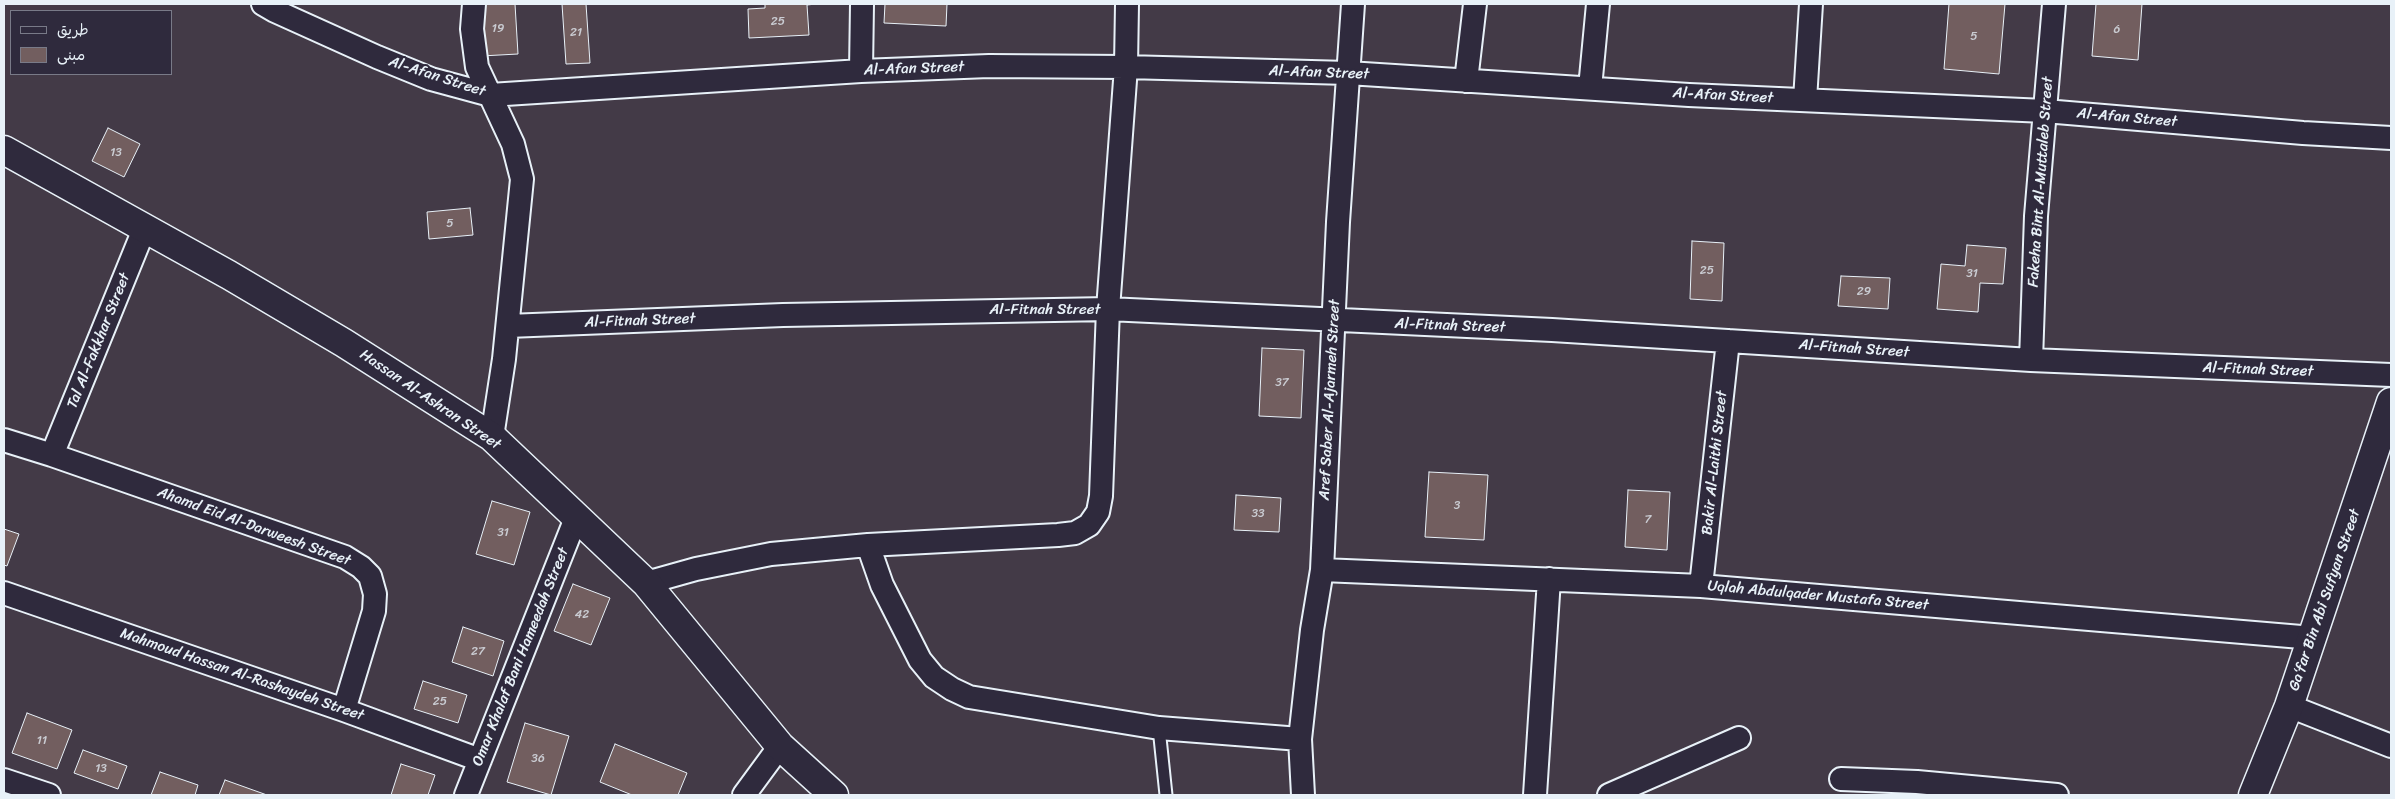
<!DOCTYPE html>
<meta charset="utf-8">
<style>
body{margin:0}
#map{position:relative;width:2395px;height:799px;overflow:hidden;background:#433a47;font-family:Sriracha,"Playpen Sans Arabic",sans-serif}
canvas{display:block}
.frame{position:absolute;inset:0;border:5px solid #e8f1f8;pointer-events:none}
.legend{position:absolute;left:10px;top:10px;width:162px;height:65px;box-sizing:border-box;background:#2f2a3d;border:1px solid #797a88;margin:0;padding:6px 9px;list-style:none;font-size:15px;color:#e8f1f8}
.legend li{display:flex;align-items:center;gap:10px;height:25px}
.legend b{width:25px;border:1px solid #797a88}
</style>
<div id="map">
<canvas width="2395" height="799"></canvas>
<div class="frame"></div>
<ul class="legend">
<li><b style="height:6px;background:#2f2a3d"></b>طريق</li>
<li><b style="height:14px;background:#725e5f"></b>مبنى</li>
</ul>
</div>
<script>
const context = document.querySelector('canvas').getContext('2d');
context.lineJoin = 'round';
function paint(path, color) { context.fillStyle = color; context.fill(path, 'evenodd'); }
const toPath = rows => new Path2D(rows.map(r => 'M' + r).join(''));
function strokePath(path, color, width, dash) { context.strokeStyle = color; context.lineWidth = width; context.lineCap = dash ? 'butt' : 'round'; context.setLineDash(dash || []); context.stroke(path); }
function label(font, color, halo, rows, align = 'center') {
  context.font = font + ' Sriracha,sans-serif'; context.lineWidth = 4; context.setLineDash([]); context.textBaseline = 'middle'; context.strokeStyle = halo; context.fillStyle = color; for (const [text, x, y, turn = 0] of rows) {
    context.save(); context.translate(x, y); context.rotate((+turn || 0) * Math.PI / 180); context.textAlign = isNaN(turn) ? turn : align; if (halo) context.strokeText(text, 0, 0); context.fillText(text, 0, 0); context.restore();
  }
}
const building = toPath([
 [478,4,515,4,518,54,481,56,478,4],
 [562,4,586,4,590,63,566,64,562,4],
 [765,4,816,4,807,5,809,35,749,38,748,9,765,8,765,4],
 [885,4,947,4,946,26,884,23,885,4],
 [1949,4,2005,4,1999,74,1944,69,1949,4],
 [2096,4,2142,4,2138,60,2092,56,2096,4],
 [108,128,140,144,124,177,92,161,108,128],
 [470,208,473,235,429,239,427,212,470,208],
 [1692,241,1724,243,1722,301,1690,299,1692,241],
 [1967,245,2006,248,2003,284,1980,283,1978,312,1937,309,1941,264,1965,266,1967,245],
 [1841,276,1890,278,1888,309,1838,306,1841,276],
 [1262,348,1304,350,1301,418,1259,416,1262,348],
 [1429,472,1488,475,1484,540,1425,537,1429,472],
 [1628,490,1670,492,1667,550,1625,547,1628,490],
 [1236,495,1281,498,1279,532,1234,530,1236,495],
 [492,501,530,512,514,565,476,554,492,501],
 [4,529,19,534,7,566,4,565,4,529],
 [573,584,610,598,591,645,554,631,573,584],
 [463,627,504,641,493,676,452,662,463,627],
 [423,681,467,695,458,723,414,709,423,681],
 [27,713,72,730,57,769,12,753,27,713],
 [525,723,569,736,551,795,507,782,525,723],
 [615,744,687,773,678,795,632,795,600,782,615,744],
 [83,750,127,766,118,789,74,773,83,750],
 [401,764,435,775,428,795,391,795,401,764],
 [160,772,198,785,195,795,151,795,160,772],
 [225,780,267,795,219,795,225,780]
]);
paint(building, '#725e5f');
strokePath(building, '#e8f1f8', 1);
const lane = toPath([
 [1159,728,1166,795]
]);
const street = toPath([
 [263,4,275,11,377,57,431,79,490,95,861,71,989,66,1126,67,1348,73,1689,95,2045,111,2303,133,2391,138],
 [474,4,472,29,477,67,513,144,522,179,504,359,492,437],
 [861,71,862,4],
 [1466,81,1475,4],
 [1590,88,1598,4],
 [1805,100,1811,4],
 [508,326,783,315,1108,309,1552,330,2031,360,2391,375],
 [2031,360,2036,216,2054,4],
 [4,440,52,455,345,557,361,567,370,576,375,594,374,611,344,710],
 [52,455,145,227],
 [868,545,882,585,920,660,934,677,952,689,969,697,1159,728,1300,739],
 [1322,570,1701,586,2313,638],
 [646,583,696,569,771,554,868,545,1058,535,1075,533,1089,525,1098,512,1101,496,1108,309,1126,67,1127,4],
 [1701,586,1728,341],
 [4,593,344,710,480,760],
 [2289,706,2391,746],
 [1841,779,1917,782,2057,795],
 [4,780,49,795],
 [466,795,576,518],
 [744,795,780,746],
 [1303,795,1300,739,1312,630,1322,570,1338,222,1353,4],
 [1535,795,1549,579],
 [1609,795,1739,738]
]);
const secondary = toPath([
 [4,150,229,275,344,343,492,437,646,583,780,746,834,795],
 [2253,795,2289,706,2391,402]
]);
strokePath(lane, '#e8f1f8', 15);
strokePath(street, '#e8f1f8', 26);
strokePath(secondary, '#e8f1f8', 31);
strokePath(lane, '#2f2a3d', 11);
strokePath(street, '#2f2a3d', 22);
strokePath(secondary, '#2f2a3d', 28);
label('12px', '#caccd2', null, [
 ["25",778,22],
 ["19",498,29],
 ["6",2117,30],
 ["21",576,33],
 ["5",1974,37],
 ["13",116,153],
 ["5",450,224],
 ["25",1707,271],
 ["31",1972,274],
 ["29",1864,292],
 ["37",1282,383],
 ["3",1457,506],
 ["33",1258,514],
 ["7",1648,520],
 ["31",503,533],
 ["42",582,615],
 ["27",478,652],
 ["25",440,702],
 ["11",42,741],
 ["36",538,759],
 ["13",101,769]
]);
label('15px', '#e8f1f8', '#2f2a3d', [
 ["Al-Afan Street",914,69,-2],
 ["Al-Afan Street",1319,73,2],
 ["Al-Afan Street",437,77,18],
 ["Al-Afan Street",1723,96,3],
 ["Al-Afan Street",2127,118,5],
 ["Fakeha Bint Al-Muttaleb Street",2041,182,-86],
 ["Al-Fitnah Street",1045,310],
 ["Al-Fitnah Street",640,321,-2],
 ["Al-Fitnah Street",1450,326,2],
 ["Tal Al-Fakkhar Street",99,341,-68],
 ["Al-Fitnah Street",1854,349,4],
 ["Al-Fitnah Street",2258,370,2],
 ["Hassan Al-Ashran Street",430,400,34],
 ["Aref Saber Al-Ajarmeh Street",1330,400,-87],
 ["Bakir Al-Laithi Street",1715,463,-84],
 ["Ahamd Eid Al-Darweesh Street",254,527,20],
 ["Uqlah Abdulqader Mustafa Street",1818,596,5],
 ["Ga‘far Bin Abi Sufyan Street",2325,600,-71],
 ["Omar Khalaf Bani Hameedah Street",521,657,-68],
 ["Mahmoud Hassan Al-Rashaydeh Street",242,675,19]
]);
</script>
